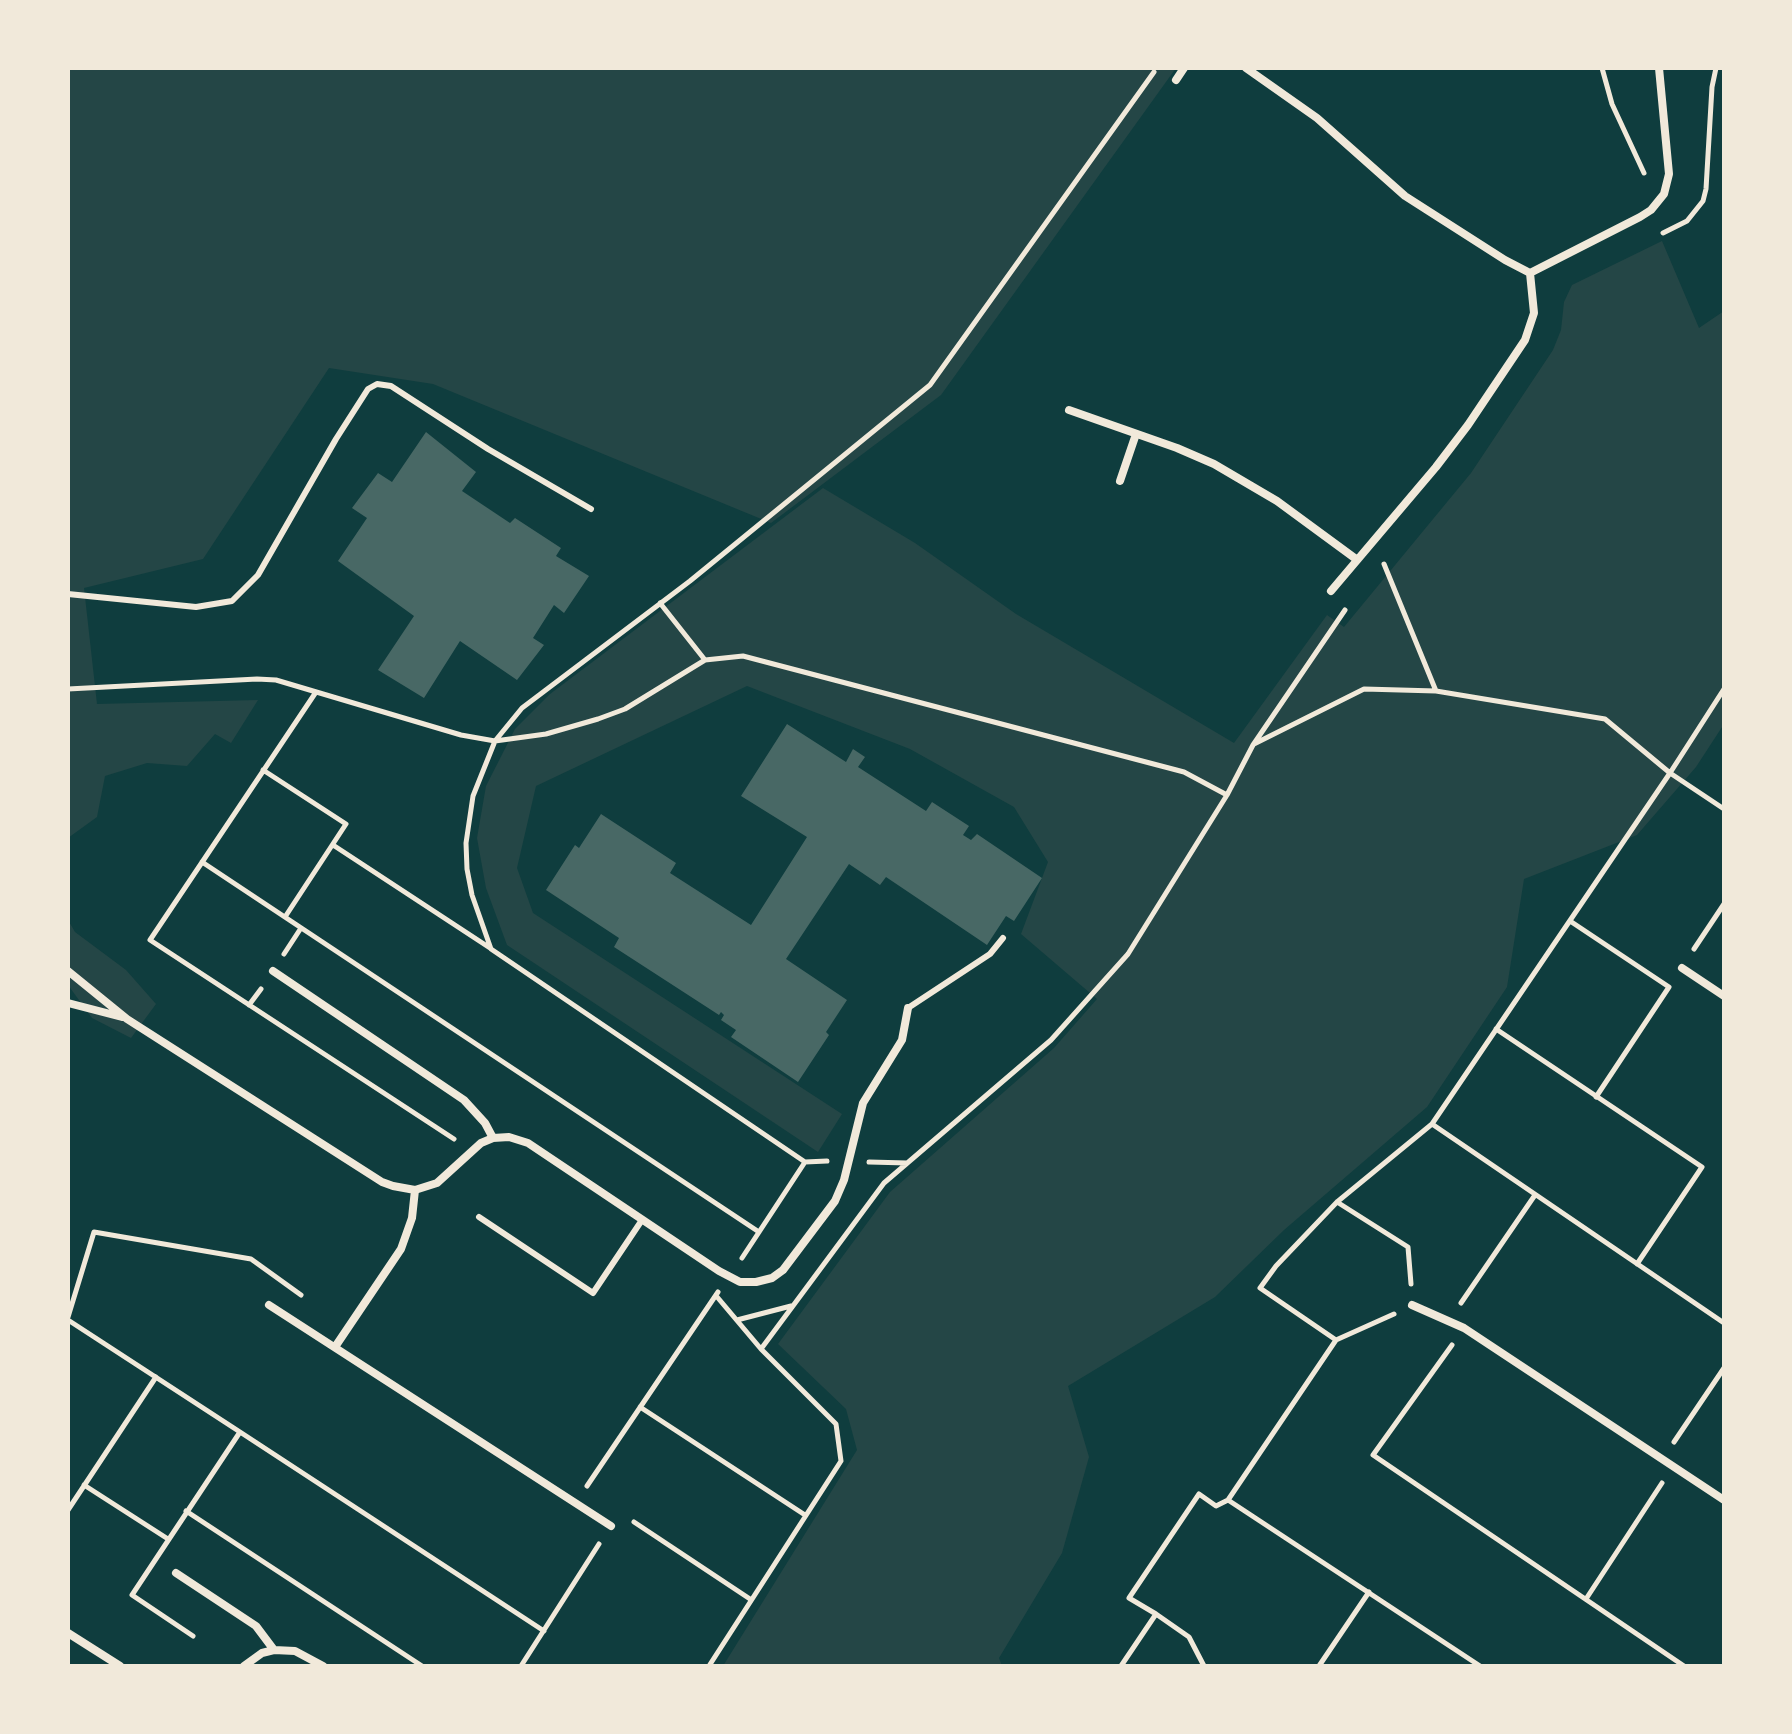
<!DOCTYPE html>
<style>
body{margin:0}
#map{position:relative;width:1792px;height:1734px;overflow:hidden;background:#0f3d3e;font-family:Rubik,sans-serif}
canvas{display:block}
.frame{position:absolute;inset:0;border:70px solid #f1e9da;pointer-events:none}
</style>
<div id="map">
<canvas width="1792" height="1734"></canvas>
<div class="frame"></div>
</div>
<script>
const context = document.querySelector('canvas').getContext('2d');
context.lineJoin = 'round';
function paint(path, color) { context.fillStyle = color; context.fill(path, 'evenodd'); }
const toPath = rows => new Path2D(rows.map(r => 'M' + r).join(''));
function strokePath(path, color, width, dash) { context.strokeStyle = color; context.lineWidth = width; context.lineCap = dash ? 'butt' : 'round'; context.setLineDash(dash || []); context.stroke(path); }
paint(toPath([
 [68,68,1176,68,941,395,771,523,433,384,329,368,203,559,84,588,97,704,258,700,231,743,215,734,187,766,147,763,105,776,97,817,68,838],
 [1662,241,1699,328,1724,311,1724,724,1696,767,1637,835,1524,879,1507,987,1427,1107,1284,1230,1215,1297,1068,1386,1089,1457,1062,1553,999,1658,1002,1666,723,1666,857,1450,846,1409,778,1344,890,1192,1054,1048,1097,999,1021,934,1048,862,1014,807,910,749,747,686,536,786,517,868,533,913,842,1114,818,1152,507,945,486,888,477,838,486,786,515,729,550,694,823,488,915,543,1016,614,1234,743,1327,615,1344,627,1471,473,1553,350,1561,330,1564,302,1572,285],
 [68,920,75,932,126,970,156,1004,131,1038,92,1018,68,985]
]), '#244646');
paint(toPath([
 [426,432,476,472,462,491,510,523,515,518,561,548,556,556,589,576,564,613,554,605,533,638,544,645,517,680,460,641,424,698,378,670,414,616,338,561,367,518,352,508,378,473,392,482],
 [787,724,846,762,853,749,865,757,858,767,926,811,932,802,969,826,963,835,971,840,977,834,1042,878,1014,921,1006,916,987,945,886,877,880,885,849,864,786,959,847,1000,826,1032,829,1035,798,1082,731,1037,736,1030,721,1020,724,1015,721,1012,719,1015,614,947,619,938,546,890,575,845,579,848,601,814,676,863,670,873,751,925,807,837,741,796]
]), '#486865');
strokePath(toPath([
 [1602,68,1612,104,1644,173],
 [1663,233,1687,221,1703,201,1706,189,1712,87,1716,68],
 [1384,564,1436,691,1605,719,1670,773,1724,689],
 [660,603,705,660],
 [68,689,257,679,276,680,461,735,495,741,546,734,598,719,625,709,705,660,743,656,1184,772,1227,795],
 [316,692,150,940,454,1139],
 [1254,744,1364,689,1436,691],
 [263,770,346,824,285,917],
 [333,845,490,948],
 [202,862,759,1232],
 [1570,921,1669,987,1596,1097],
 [1694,949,1724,904],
 [284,954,301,928],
 [249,1005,261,989],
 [1496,1029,1702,1167,1637,1264],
 [1432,1124,1670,773,1724,809],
 [827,1161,805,1162,491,949,472,895,467,869,466,843,473,796,495,741,522,708,690,581,930,385,1154,72],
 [869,1162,907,1163],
 [1337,1202,1408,1247,1411,1284],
 [742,1258,805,1162],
 [718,1298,761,1349],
 [1461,1303,1535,1195],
 [1394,1314,1336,1340,1260,1288,1276,1266,1337,1202,1432,1124,1724,1323],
 [68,1317,94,1232,251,1259,301,1295],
 [68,1320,240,1432,132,1595,193,1636],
 [737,1320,791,1306],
 [1336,1340,1228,1500,1480,1666],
 [1452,1345,1373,1455,1684,1666],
 [640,1407,805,1515],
 [240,1432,544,1631],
 [1674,1442,1724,1368],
 [84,1485,168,1539],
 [587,1486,718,1292],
 [68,1510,156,1377],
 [186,1511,422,1666],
 [634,1522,750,1599],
 [1586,1599,1662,1483],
 [1156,1614,1189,1637,1204,1666],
 [521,1666,599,1544],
 [709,1666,841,1461,836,1424,761,1349,884,1183,1051,1040,1128,954,1227,795,1253,745,1345,610],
 [1121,1666,1156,1614,1129,1598,1199,1494,1216,1506,1228,1500],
 [1319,1666,1369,1592]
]), '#f1e9da', 5);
strokePath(toPath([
 [68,594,196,607,232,601,258,575,336,439,368,389,377,384,391,386,488,449,591,509],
 [908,1008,990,954,1003,938],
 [479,1217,593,1293,642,1220]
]), '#f1e9da', 6);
strokePath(toPath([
 [1246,68,1317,118,1405,196,1505,260,1530,273],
 [1176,80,1184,68],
 [1069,410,1177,448,1214,464,1277,501,1356,559],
 [1120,481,1136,434],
 [1331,591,1436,467,1468,425,1525,340,1534,313,1530,273,1640,217,1651,210,1664,194,1669,174,1659,68],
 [1682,968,1724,996],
 [68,971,127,1019,382,1182,393,1186,415,1190],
 [273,971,464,1100,485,1123,493,1138,509,1137,528,1143,719,1271,740,1282,756,1282,772,1278,783,1270,835,1201,844,1180,863,1103,902,1040,908,1008],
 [68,1003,122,1017],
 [269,1305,611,1526],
 [1412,1305,1464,1328,1724,1500],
 [335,1347,401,1249,412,1218,415,1190,437,1183,481,1143,493,1138],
 [176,1573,256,1626,274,1650,295,1651,323,1666],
 [68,1633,120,1666],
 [244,1666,262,1653,274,1650]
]), '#f1e9da', 8);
</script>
